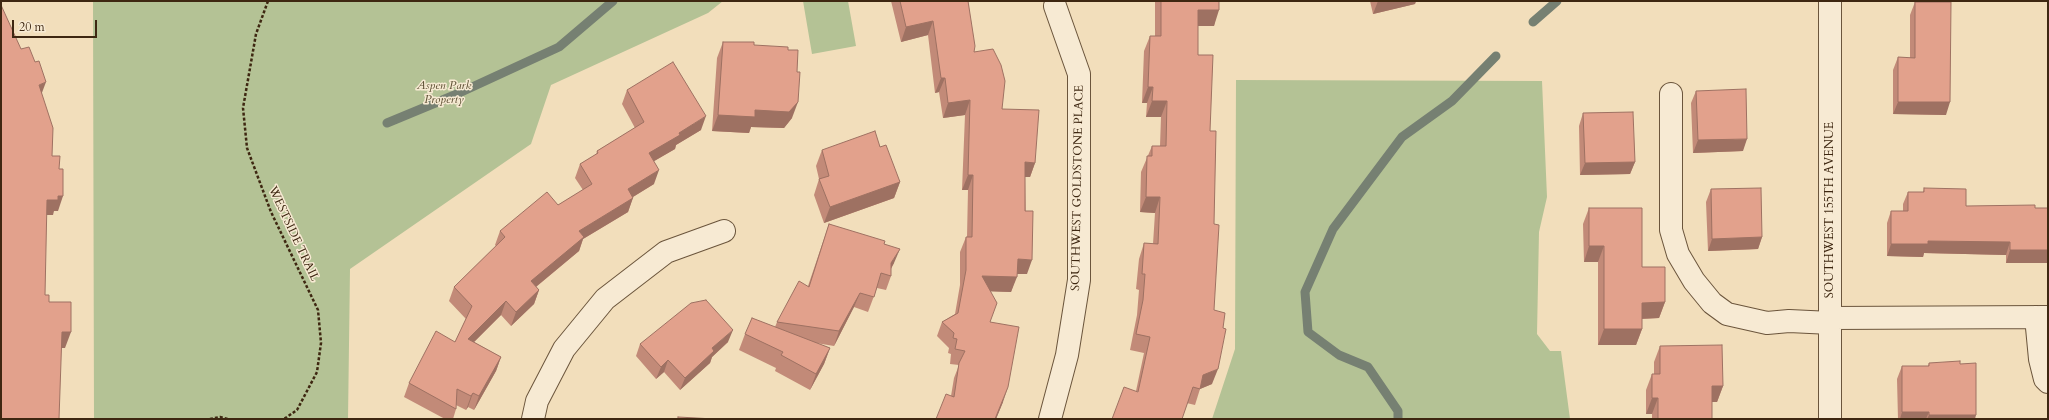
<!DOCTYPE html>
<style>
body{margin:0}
#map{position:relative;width:2049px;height:420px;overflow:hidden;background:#f2debb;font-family:Cardo,serif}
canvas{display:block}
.frame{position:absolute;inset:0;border:2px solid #3e2711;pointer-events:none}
.scale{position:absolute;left:12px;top:20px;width:85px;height:18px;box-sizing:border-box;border:2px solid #3e2711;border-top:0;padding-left:5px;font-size:12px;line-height:14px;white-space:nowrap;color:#3e2711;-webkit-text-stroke:3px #f7ead3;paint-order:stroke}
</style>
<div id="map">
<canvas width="2049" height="420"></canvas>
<div class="frame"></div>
<div class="scale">20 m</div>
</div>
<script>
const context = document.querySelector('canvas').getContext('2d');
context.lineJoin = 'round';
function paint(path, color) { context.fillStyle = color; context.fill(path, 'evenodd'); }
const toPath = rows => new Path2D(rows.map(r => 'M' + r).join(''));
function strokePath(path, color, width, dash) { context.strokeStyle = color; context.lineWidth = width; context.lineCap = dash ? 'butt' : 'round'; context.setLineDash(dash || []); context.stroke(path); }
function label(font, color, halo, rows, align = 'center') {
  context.font = font + ' Cardo,serif'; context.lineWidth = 3; context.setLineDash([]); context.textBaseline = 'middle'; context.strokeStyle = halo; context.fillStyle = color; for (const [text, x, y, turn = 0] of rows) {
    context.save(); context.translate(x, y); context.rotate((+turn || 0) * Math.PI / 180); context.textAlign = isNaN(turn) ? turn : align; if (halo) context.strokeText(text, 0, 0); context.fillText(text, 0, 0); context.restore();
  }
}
paint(toPath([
 [93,1,723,1,708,13,551,85,531,144,350,269,348,419,94,419],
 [803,1,848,1,856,46,812,54],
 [1236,80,1542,81,1547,197,1539,232,1537,334,1550,351,1561,351,1570,419,1212,419,1235,349]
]), '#b4c295');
strokePath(toPath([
 [1533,22,1557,1],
 [387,123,457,94,559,47,613,1],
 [1398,419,1398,411,1368,367,1339,355,1308,332,1305,292,1333,229,1402,137,1452,101,1496,56]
]), '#768072', 9);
const minor = toPath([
 [1830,1,1830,419],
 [1671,94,1671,230,1678,254,1694,281,1712,303,1727,314,1767,323,1789,321,1831,323],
 [2036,317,2040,359,2045,379,2048,382],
 [1831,318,2048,317],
 [533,419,537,401,564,349,605,299,666,252,724,231],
 [1050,419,1067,355,1079,280,1079,74,1055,6]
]);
strokePath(minor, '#6b553c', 24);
strokePath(toPath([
 [268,1,256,34,243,108,247,148,271,212,318,310,321,343,317,372,297,410,284,419],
 [210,419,220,417,228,419]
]), '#3e2711', 2.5, [3, 2]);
strokePath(minor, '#f7ead3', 22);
paint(toPath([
 [891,1,968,1,974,52,1002,109,1035,163,1030,177,1025,177,1027,274,1017,274,1011,292,990,291,990,322,1003,402,996,419,951,396,954,378,959,365,950,364,951,354,948,353,949,348,937,336,942,322,955,314,960,285,960,252,966,237,967,237,968,190,962,190,965,115,943,118,939,92,935,93,928,35,901,42],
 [1155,1,1219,1,1214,26,1198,26,1198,55,1210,131,1214,224,1214,310,1212,384,1200,389,1195,405,1136,391,1144,353,1130,350,1137,315,1139,290,1136,289,1139,259,1144,243,1153,244,1155,213,1140,212,1141,172,1152,146,1160,146,1161,117,1146,117,1147,103,1142,103,1144,51,1150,36,1155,36],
 [1370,1,1416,1,1415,4,1373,14],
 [1915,2,1946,115,1893,114,1893,70,1898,57,1910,58,1910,15],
 [723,42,754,45,792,118,784,128,751,127,749,133,712,131,717,58],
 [627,90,701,130,676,145,675,149,654,161,654,184,633,197,628,212,583,239,579,251,536,287,539,290,534,304,511,326,501,315,474,342,501,357,496,371,474,410,468,407,466,410,456,405,456,409,453,419,445,419,404,397,409,383,455,342,466,319,449,301,454,287,496,246,495,245,500,231,558,205,583,190,575,178,580,164,596,155,597,151,635,128,622,104],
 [1696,91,1743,151,1693,153,1691,103],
 [1583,113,1635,162,1630,174,1580,175,1579,126],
 [822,150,900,182,894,198,824,223,814,195,819,179,816,166],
 [1924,188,1966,206,2035,208,2048,263,2006,263,2006,255,1924,253,1923,257,1887,256,1887,223,1891,211,1903,211,1903,204,1908,192,1923,192],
 [1711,189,1762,237,1758,249,1708,251,1706,202],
 [1589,208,1642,267,1665,302,1659,318,1642,319,1642,329,1636,345,1598,345,1598,262,1584,262,1583,224],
 [829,224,884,244,894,263,891,269,891,276,886,290,877,288,868,312,854,307,834,346,816,343,830,348,824,364,810,390,775,371,776,368,739,350,745,334,775,327,777,322,808,286],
 [728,342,712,357,710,363,680,390,664,372,656,379,636,356,640,344],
 [1660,346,1723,386,1717,402,1712,402,1712,419,1652,419,1652,414,1646,414,1646,390,1652,374,1654,374,1654,362],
 [1929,363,1960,364,1975,419,1898,419,1897,379,1902,366,1928,366]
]), '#c28a78');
paint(toPath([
 [1378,1,1416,1,1415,4,1373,14],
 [1198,10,1219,10,1214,26,1192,26],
 [933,21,928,35,901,42,906,27],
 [941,78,945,78,939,92,935,93],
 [46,82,40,98,39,85],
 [1148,87,1153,87,1147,103,1142,103],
 [970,100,965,115,943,118,948,103],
 [1152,101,1167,101,1161,117,1146,117],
 [798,102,792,118,784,128,751,127,749,133,712,131,718,115,755,110],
 [1898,102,1950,102,1946,115,1893,114],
 [706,116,701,130,676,145,675,149,644,167,649,153,679,133],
 [1747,139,1743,151,1693,153,1698,140],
 [1025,162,1035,163,1030,177,1020,177],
 [1635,162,1630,174,1580,175,1585,163],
 [659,170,654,184,623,203,628,189],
 [968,175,973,175,968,190,962,190],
 [900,182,894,198,824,223,830,207],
 [58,196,63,196,58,211,54,211,53,215,41,215,47,200],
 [1146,197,1160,197,1155,213,1140,212],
 [633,198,628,212,583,239,579,251,526,295,531,281,579,231],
 [1762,237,1758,249,1708,251,1712,239],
 [1928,241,2010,242,2006,255,1924,253,1923,257,1887,256,1891,244],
 [1589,246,1604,246,1598,262,1584,262],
 [900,249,894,263,887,275,891,263],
 [2010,250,2048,250,2048,263,2006,263],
 [1018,259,1032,260,1027,274,1012,274],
 [982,276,1017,277,1011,292,977,291],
 [539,290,534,304,511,326,516,312],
 [860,293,854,307,834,346,839,331],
 [506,301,501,315,463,353,468,339],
 [1665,302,1659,318,1636,319,1642,303],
 [1604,329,1642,329,1636,345,1598,345],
 [733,330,728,342,712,357,710,363,680,390,685,378,712,348],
 [62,332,71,332,65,348,56,348],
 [830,348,824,364,810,390,816,374],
 [501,357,496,371,474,410,479,396],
 [668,360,664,372,656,379,661,367],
 [1218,369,1212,384,1200,389,1203,375],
 [1712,386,1723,386,1717,402,1706,402],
 [1008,387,1003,402,996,419,995,419],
 [473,393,468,407,466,410,471,396],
 [1652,398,1658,398,1652,414,1646,414],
 [1902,412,1929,412,1926,419,1900,419],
 [1929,415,1976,415,1975,419,1927,419]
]), '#9e7162');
const building = toPath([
 [900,1,968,1,975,46,974,52,993,49,1001,65,1005,81,1002,109,1039,110,1035,163,1025,162,1025,211,1033,211,1032,260,1018,259,1017,277,982,276,997,303,990,322,1019,327,1008,387,995,419,936,419,946,394,954,397,959,363,965,351,955,349,957,339,953,338,954,333,942,322,958,313,966,270,966,237,972,237,973,175,968,175,970,100,948,103,945,78,941,78,933,21,906,27,900,1],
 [1161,1,1219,1,1219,10,1198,10,1198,55,1213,55,1210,131,1216,131,1214,224,1219,225,1214,310,1225,313,1223,328,1226,329,1218,369,1203,375,1200,389,1193,387,1182,419,1112,419,1124,387,1138,392,1150,337,1136,334,1143,300,1145,274,1142,274,1144,243,1158,244,1160,197,1146,197,1147,156,1152,156,1152,146,1166,146,1167,101,1152,101,1153,87,1148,87,1150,36,1161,36,1161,1],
 [1915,2,1951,2,1950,102,1898,102,1898,57,1915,58,1915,2],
 [1,5,21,49,29,47,35,62,39,61,46,82,39,85,53,128,52,156,60,156,59,169,63,169,63,196,58,196,58,200,47,200,45,295,49,295,49,302,71,302,71,332,62,332,59,419,1,419,1,5],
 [723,42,754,42,754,45,788,47,788,50,798,50,797,72,800,72,798,102,789,112,755,110,755,117,718,115,723,42],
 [673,62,706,116,679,133,680,135,649,153,659,170,628,189,633,198,579,231,584,237,531,281,539,290,516,312,506,301,468,339,501,357,479,396,473,393,471,396,457,389,456,409,409,383,436,331,455,342,472,306,454,287,505,237,500,231,547,192,558,205,592,184,580,164,598,153,597,151,644,122,627,90,673,62],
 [1746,89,1747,139,1698,140,1696,91,1746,89],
 [1633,112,1635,162,1585,163,1583,113,1633,112],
 [875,131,880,147,886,145,900,182,830,207,819,179,829,176,822,150,875,131],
 [1761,188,1762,237,1712,239,1711,189,1761,188],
 [1924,188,1966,189,1966,206,2035,205,2035,208,2048,208,2048,250,2010,250,2010,242,1928,241,1928,244,1891,244,1891,211,1908,211,1908,192,1924,192,1924,188],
 [1589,208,1642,208,1642,267,1665,267,1665,302,1642,303,1642,329,1604,329,1604,246,1589,246,1589,208],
 [829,224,885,241,884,244,900,249,891,263,891,276,881,273,874,297,860,293,839,331,777,322,799,281,809,287,829,224],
 [706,300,733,330,712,348,714,351,685,378,668,360,661,367,640,344,691,303,706,300],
 [752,318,830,348,816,374,781,355,783,352,745,334,752,318],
 [1722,345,1723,386,1712,386,1712,419,1658,419,1658,398,1652,398,1652,374,1660,374,1660,346,1722,345],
 [1960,361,1960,364,1976,363,1976,415,1929,415,1929,412,1902,412,1902,366,1929,366,1929,363,1960,361],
 [678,417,714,419,678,419,678,417]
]);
paint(building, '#e2a18c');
strokePath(building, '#9e7162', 1);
label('italic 12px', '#5c4e32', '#f7ead3', [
 ["Aspen Park",444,86],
 ["Property",444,100]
]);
label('12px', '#3e2711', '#f7ead3', [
 ["SOUTHWEST GOLDSTONE PLACE",1078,188,-89],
 ["SOUTHWEST 155TH AVENUE",1830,210,-90],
 ["WESTSIDE TRAIL",293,234,65]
]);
</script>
